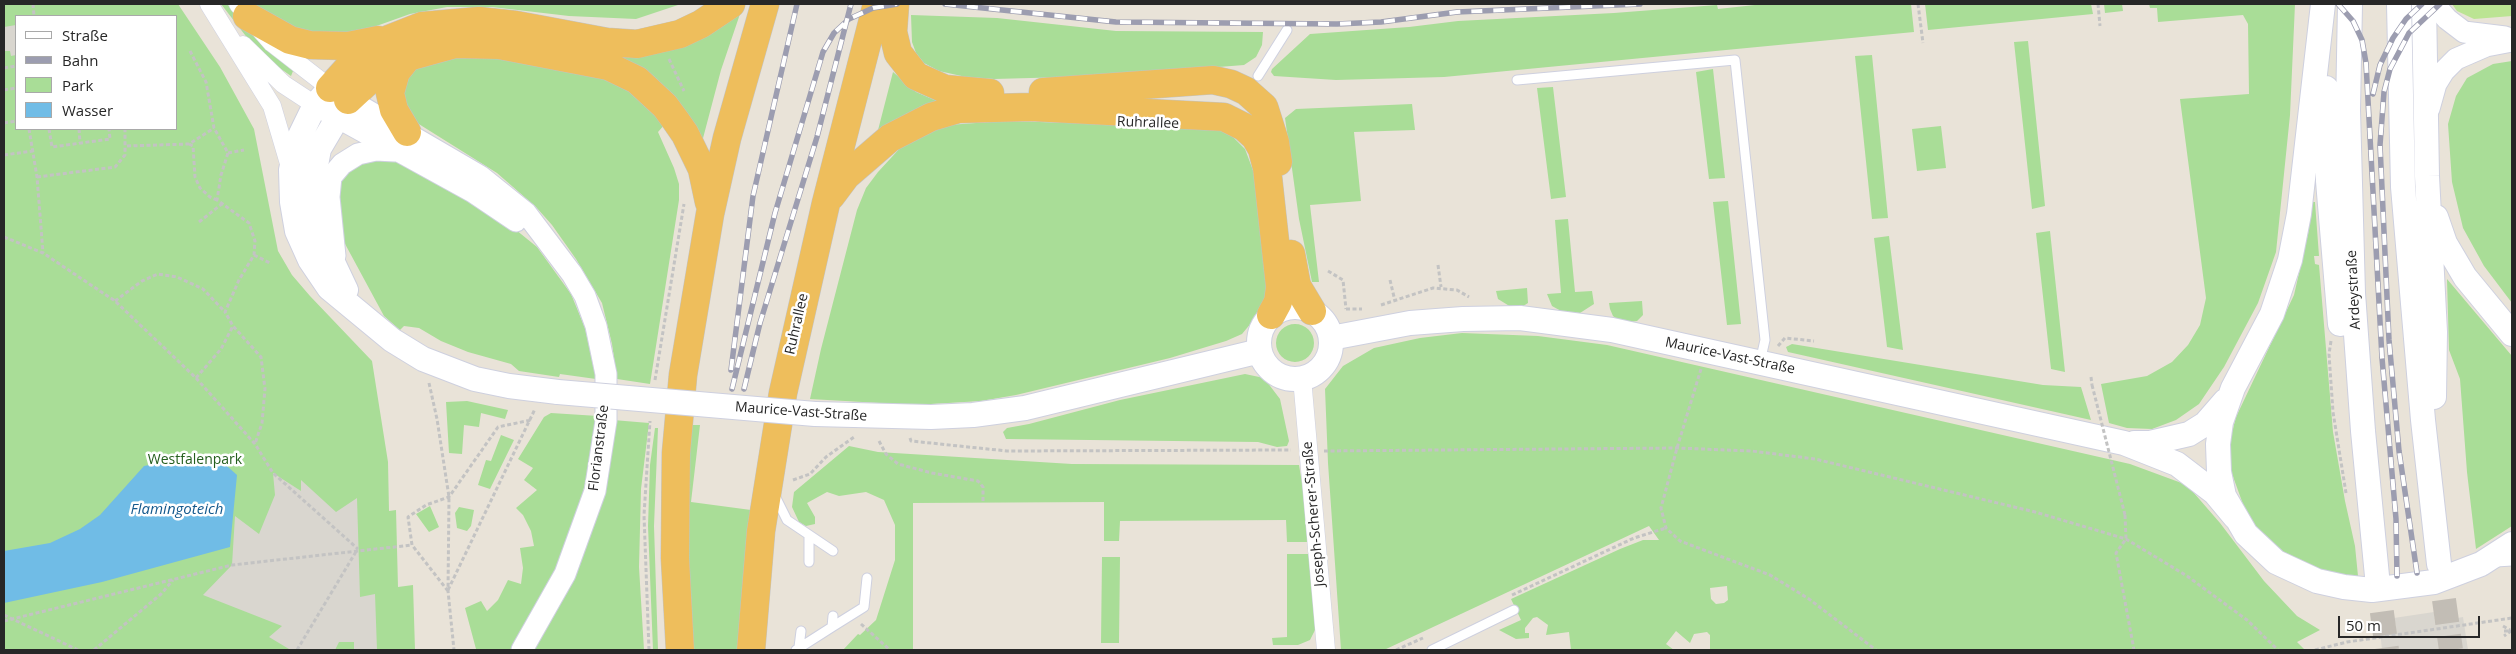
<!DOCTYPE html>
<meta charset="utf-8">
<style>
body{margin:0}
#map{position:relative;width:2516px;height:654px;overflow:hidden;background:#e9e3d8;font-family:"Open Sans",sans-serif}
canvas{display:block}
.frame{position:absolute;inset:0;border:5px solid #272727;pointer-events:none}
.legend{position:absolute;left:15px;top:15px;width:162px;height:115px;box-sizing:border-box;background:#fff;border:1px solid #a9a9a9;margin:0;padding:6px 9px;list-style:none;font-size:15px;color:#272727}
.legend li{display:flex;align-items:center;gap:10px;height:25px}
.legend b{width:25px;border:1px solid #a9a9a9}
.scale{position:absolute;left:2338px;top:616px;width:142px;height:22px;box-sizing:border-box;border:2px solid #272727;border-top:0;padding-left:6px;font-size:15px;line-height:18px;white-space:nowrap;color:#272727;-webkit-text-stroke:4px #fff;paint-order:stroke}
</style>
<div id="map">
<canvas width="2516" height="654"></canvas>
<div class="frame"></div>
<ul class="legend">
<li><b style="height:6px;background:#fff"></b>Straße</li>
<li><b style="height:6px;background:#9c9db0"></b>Bahn</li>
<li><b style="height:14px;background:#a9dd97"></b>Park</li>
<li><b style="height:14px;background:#70bce6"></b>Wasser</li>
</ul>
<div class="scale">50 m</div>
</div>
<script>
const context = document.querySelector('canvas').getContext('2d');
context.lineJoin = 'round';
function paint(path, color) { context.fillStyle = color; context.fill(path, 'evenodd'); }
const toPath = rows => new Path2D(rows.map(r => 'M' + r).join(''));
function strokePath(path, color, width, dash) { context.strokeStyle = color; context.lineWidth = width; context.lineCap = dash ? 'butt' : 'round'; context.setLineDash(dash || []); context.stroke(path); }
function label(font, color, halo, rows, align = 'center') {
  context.font = font + ' "Open Sans",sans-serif'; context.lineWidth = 5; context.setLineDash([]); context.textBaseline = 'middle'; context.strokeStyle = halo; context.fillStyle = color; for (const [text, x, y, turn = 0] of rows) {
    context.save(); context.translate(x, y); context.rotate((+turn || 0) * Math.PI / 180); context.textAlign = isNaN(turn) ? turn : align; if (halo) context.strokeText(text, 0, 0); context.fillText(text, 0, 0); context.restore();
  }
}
paint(toPath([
 [4,4,178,4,220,67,254,129,278,251,292,275,310,296,372,361,388,462,389,511,396,510,398,587,413,585,415,650,4,650],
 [16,16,176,16,176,129,16,129],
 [221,4,227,4,256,39,293,71,291,76,274,64,252,44],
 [253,4,681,4,636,19,569,16,492,7,447,7,410,14,368,29,326,35,299,31],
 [1764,4,1911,4,1914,32,1444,77,1336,80,1274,76,1271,72,1272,69,1310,34,1409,27,1458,21,1614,13,1717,5,1718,9],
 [1925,4,2091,4,2093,14,1928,30],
 [2104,4,2122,4,2123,11,2105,13],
 [2149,4,2295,4,2290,115,2276,252,2258,303,2224,367,2199,404,2176,420,2152,429,2127,428,2109,423,2101,384,2147,376,2172,362,2188,345,2200,325,2206,298,2180,99,2249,94,2248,24,2243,15,2158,22,2157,8,2150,8],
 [738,8,741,11,721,70,702,142,698,140,688,117,674,98,652,76,632,64,594,53,514,39,468,35,427,42,393,55,369,70,364,67,398,46,436,36,460,33,519,35,608,51,647,49,695,35],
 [911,15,997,18,1116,31,1263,32,1262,45,1256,57,1244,65,1104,76,994,79,966,77,939,71,924,63,916,53,912,42],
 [2028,41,2045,206,2032,209,2014,42],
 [472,53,614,77,665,124,658,132,674,168,679,184,679,200,650,384,617,379,612,344,602,303,576,259,552,225,536,207,497,173,414,121,402,108,407,70],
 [1872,55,1888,218,1872,219,1855,56],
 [2512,61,2512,303,2484,266,2463,228,2452,182,2448,124,2456,96,2467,78,2493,64],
 [1713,69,1725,178,1709,179,1696,72],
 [893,72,916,92,939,102,877,134],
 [1553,87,1566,197,1551,199,1537,88],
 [1412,104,1415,130,1354,132,1361,201,1310,205,1319,282,1312,282,1299,219,1285,118,1296,109],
 [1004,121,1215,127,1232,136,1245,149,1260,189,1267,255,1266,305,1242,334,1226,341,1170,358,1016,395,981,401,915,405,810,399,821,349,857,210,866,188,878,172,902,146,918,136,948,125],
 [1941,126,1946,168,1917,171,1912,129],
 [372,158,400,162,505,221,537,247,571,294,585,328,596,379,560,374,559,377,519,371,511,364,468,352,441,341,419,328,404,326,400,330,384,316,344,242,336,188,348,169],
 [1728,201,1741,324,1727,325,1713,202],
 [2313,202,2315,202,2319,256,2314,256,2315,264,2319,265,2333,432,2345,501,2355,546,2358,576,2335,575,2314,569,2293,560,2278,549,2248,518,2231,471,2230,440,2236,417,2294,295,2308,234],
 [1568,219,1575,292,1592,291,1594,304,1580,313,1561,311,1552,306,1547,294,1561,293,1555,220],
 [2050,231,2065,372,2051,369,2036,233],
 [1889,236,1903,350,1887,347,1874,238],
 [2447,279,2512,356,2512,526,2476,549,2467,472,2460,379,2449,350],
 [1527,288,1528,303,1520,308,1511,307,1498,299,1496,291],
 [1642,301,1643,315,1637,321,1630,322,1621,322,1613,316,1610,309,1609,303],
 '1276 343a19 19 0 1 1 38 0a19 19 0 1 1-38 0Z',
 [1462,333,1538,336,1607,345,2130,464,2187,485,2220,523,2264,581,2297,616,2320,630,2297,642,2305,650,1710,650,1710,635,1707,632,1694,634,1690,643,1676,631,1666,644,1674,650,1571,650,1569,632,1546,635,1548,625,1537,617,1533,618,1525,628,1525,633,1529,633,1529,638,1516,639,1499,630,1521,620,1511,599,1620,549,1643,540,1659,540,1649,526,1384,650,1341,650,1328,463,1325,389,1343,366,1374,348,1420,338],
 [1727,586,1728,600,1724,603,1716,604,1711,599,1710,588],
 [1792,344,2043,385,2081,387,2091,420,1788,352,1786,347],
 [1245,374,1264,378,1280,399,1289,441,1287,446,1277,447,1258,442,1006,439,1003,432,1007,428,1029,424,1120,400],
 [467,401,508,410,505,419,481,413,479,427,464,425,462,454,449,453,446,402],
 [551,413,598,416,591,459,578,513,563,555,511,650,472,650,476,649,465,608,481,601,487,611,498,600,508,580,521,584,523,568,520,548,534,546,531,531,523,515,516,508,537,490,524,480,533,468,518,459,544,417],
 [613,420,649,423,641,489,639,567,644,650,534,650,569,584],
 [692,425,700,425,691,502,751,510,739,650,691,650,688,605,688,468],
 [655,428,658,428,654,526,658,650,653,650,648,526,650,465],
 [501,435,514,440,490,489,478,485,486,460,491,461],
 [849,446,878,452,1072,464,1299,465,1306,507,1309,542,1287,542,1286,520,1120,521,1119,541,1104,541,1104,502,913,503,913,650,843,650,858,634,860,635,876,620,895,560,895,525,884,500,866,492,839,496,827,492,807,503,815,517,815,524,806,526,799,522,792,507,794,492],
 [430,506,439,527,429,532,416,514],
 [459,507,474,510,471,526,467,531,457,528,455,513],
 [1287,554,1310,554,1316,628,1310,640,1298,645,1273,645,1272,638,1287,637],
 [1102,557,1120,557,1119,643,1101,643]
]), '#a9dd97');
paint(toPath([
 [2452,4,2512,4,2512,16,2474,19,2457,11]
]), '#bbe493');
paint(toPath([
 [16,25,16,55,11,56,10,51,4,51,4,27],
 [273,473,301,491,301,480,336,512,357,498,360,597,375,594,377,650,354,650,354,642,339,642,335,650,288,650,289,649,269,637,282,626,203,595,232,565,235,516,259,534,275,495],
 [2434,612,2435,622,2463,617,2468,650,2382,650,2380,630,2396,627,2394,618]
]), '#d9d6cf');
paint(toPath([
 [190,457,219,459,237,475,230,547,102,582,4,603,4,551,50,543,80,529,100,515,144,466]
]), '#70bce6');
strokePath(toPath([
 [2439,564,2451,650],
 [2377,576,2387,650]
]), '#c2bdb5', 24, [24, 12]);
const service = toPath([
 [1258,76,1287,30],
 [1517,80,1735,60,1765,340,1760,362],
 [774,494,787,520,833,551],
 [809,562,809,536],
 [2496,562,2512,561],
 [832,627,864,607,867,578],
 [799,647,801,631],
 [796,650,832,627,833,616],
 [1432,650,1514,610]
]);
const minor = toPath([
 [209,4,272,106,290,167],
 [238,4,272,43,330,88],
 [243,45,283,84,315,105],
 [1302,378,1326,650]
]);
const tertiary = toPath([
 [2434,4,2447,19,2464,32,2505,37],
 [336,92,480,176,526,213,572,274,585,296,596,326,606,374,606,421,595,491,565,574,522,650],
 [315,105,473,192,516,221],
 [2429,109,2436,84,2444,71,2456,59,2486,46,2512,41],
 [335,256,329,197,331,177,342,164,358,154,376,150,395,151]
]);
const secondary = toPath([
 [2323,4,2299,214,2290,260,2272,314,2233,388,2221,422,2218,444,2219,472,2224,496,2246,534,2276,562,2317,581,2344,587,2372,590,2434,582,2481,564,2512,544],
 [2350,4,2348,110,2353,293,2363,431,2377,576],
 [2399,4,2403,187,2423,420,2439,564],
 [2424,4,2427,176,2435,332,2434,397],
 [330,88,315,105,297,142,291,170,292,202,297,231,310,260,329,288,392,340,423,359,475,379,509,386,558,392],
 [2326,88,2328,181,2340,324],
 [2436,217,2445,243,2465,277,2512,334],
 [346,290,322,239,314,206,314,176,319,149,348,100],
 '1259 343a36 36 0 1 1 72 0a36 36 0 1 1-72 0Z',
 [1331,338,1410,323,1463,319,1520,318,1612,330,2124,443,2177,464,2215,493,2235,517],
 [815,414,931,417,973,415,1025,408,1260,351],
 [2134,443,2150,443,2189,434,2205,424,2225,401]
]);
const trunk = toPath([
 [895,4,893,32,898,53,916,76,945,89,990,93],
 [247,16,290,40,310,45,348,46,378,40],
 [330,88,357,58,389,39,422,26,479,21,516,25,607,42,637,44,680,34,701,24,731,4],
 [1043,92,1213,80,1231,84,1246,91,1264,107,1275,142,1278,162],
 [348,100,377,73,408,57,455,44,499,45,608,66,637,80,665,106,676,121,685,134,702,169,709,202],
 [407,132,394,110,390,93,396,72,408,57],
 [831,196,846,176,890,138,931,117,958,109,1031,107,1224,117,1244,127,1255,137,1262,149,1267,168,1280,287,1278,302,1271,315],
 [1291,254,1297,286,1312,311],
 [680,650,675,558,676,453,683,375,710,214,727,138,765,4],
 [751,650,761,531,783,393,826,203,877,4]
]);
strokePath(service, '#ced0df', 11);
strokePath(minor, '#ced0df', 19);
strokePath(tertiary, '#ced0df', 23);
strokePath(secondary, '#ced0df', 26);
strokePath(trunk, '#c3c3c3', 29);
strokePath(toPath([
 [33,4,34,16],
 [1918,4,1923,43],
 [2098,4,2100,26],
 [190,51,206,82,214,128,228,153,221,175,217,200,249,223,255,241,254,255,239,280,225,312,233,326,261,357,265,389,262,423,255,444],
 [669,59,684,91],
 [4,68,16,66],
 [4,90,16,88],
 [4,123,16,121],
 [29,129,37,177,43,253],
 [49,129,52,147,110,139,109,129],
 [79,129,80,143],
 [189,144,193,146,195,177,200,188,210,197,217,200],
 [127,146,189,144,214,128],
 [228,153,244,150],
 [4,155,33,151],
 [37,177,115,167,125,155,125,129],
 [199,222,223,203],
 [4,237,43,253,115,301,196,378,255,444,273,473,358,549],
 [254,255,270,263],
 [1438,265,1441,287],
 [1328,271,1343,280,1346,309],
 [1390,280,1395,301],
 [115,301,142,281,158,274,177,277,203,289,225,312],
 [1381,305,1433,288,1457,290,1469,297],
 [1346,309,1362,309],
 [2331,341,2329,354,2333,412,2346,493],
 [1778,346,1785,338,1814,341],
 [1701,369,1677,448,1661,508,1666,528,1680,541,1770,575,1809,599,1876,650],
 [2091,377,2092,385],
 [196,378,221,349,233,326],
 [655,380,684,204],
 [429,383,437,419,449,497,448,591,454,650],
 [910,438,911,441,1007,451,1291,450],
 [879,441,886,454,898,464,932,473,978,481,983,487,983,503],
 [1324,451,1677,448,1752,451,1815,459,2035,512,2126,539,2187,576,2247,620,2278,650],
 [793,480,810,474,826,457,854,437],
 [2125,515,2126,539,2116,553,2134,650],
 [448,590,535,409],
 [448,591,412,545,408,517,426,505,449,497,498,427,531,420],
 [1512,595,1634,538,1666,528],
 [4,615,78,650],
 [4,621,232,565,412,545],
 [861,624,890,650],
 [2503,626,2510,630],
 [2504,631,2511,631,2504,636],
 [94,650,161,594,173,580],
 [297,650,357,550],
 [649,650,644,515,650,421],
 [1396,650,1423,638],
 [2315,650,2347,642,2512,618]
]), '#c3c3c3', 3, [4, 2.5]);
strokePath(service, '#fff', 9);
strokePath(minor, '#fff', 18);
strokePath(tertiary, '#fff', 21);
strokePath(secondary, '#fff', 24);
strokePath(trunk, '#eebe5c', 28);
const rail = toPath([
 [945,4,1116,22,1337,24,1381,22,1457,12,1640,4],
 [2338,4,2353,21,2362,40,2366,63,2382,358,2396,519,2397,576],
 [2373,94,2380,65,2393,38,2406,19,2422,4],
 [731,370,753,196,797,4],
 [732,389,775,213,823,52,834,33,849,19,873,8,897,4],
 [744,389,760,323,817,137,851,4],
 [2417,573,2399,451,2389,340,2380,145,2384,92,2390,69,2409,33,2440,4]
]);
strokePath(rail, '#9c9db0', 5.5);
strokePath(rail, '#fff', 4, [11]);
const secondaryBridge = toPath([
 [558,392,815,414]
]);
strokePath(secondaryBridge, '#ced0df', 26, []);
strokePath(toPath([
 [2092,385,2125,515]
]), '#c3c3c3', 3, [4, 2.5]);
strokePath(secondaryBridge, '#fff', 24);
label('14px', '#272727', '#fff', [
 ["Ruhrallee",1148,123,2],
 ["Ardeystraße",2354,290,-93],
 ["Ruhrallee",797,324,-77],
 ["Maurice-Vast-Straße",1730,356,12],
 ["Maurice-Vast-Straße",801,412,4],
 ["Florianstraße",599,448,-83],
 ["Joseph-Scherer-Straße",1314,514,-95]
]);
label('14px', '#245e1d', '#fff', [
 ["Westfalenpark",195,460]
]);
label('italic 15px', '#14598d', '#fff', [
 ["Flamingoteich",177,510]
]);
</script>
